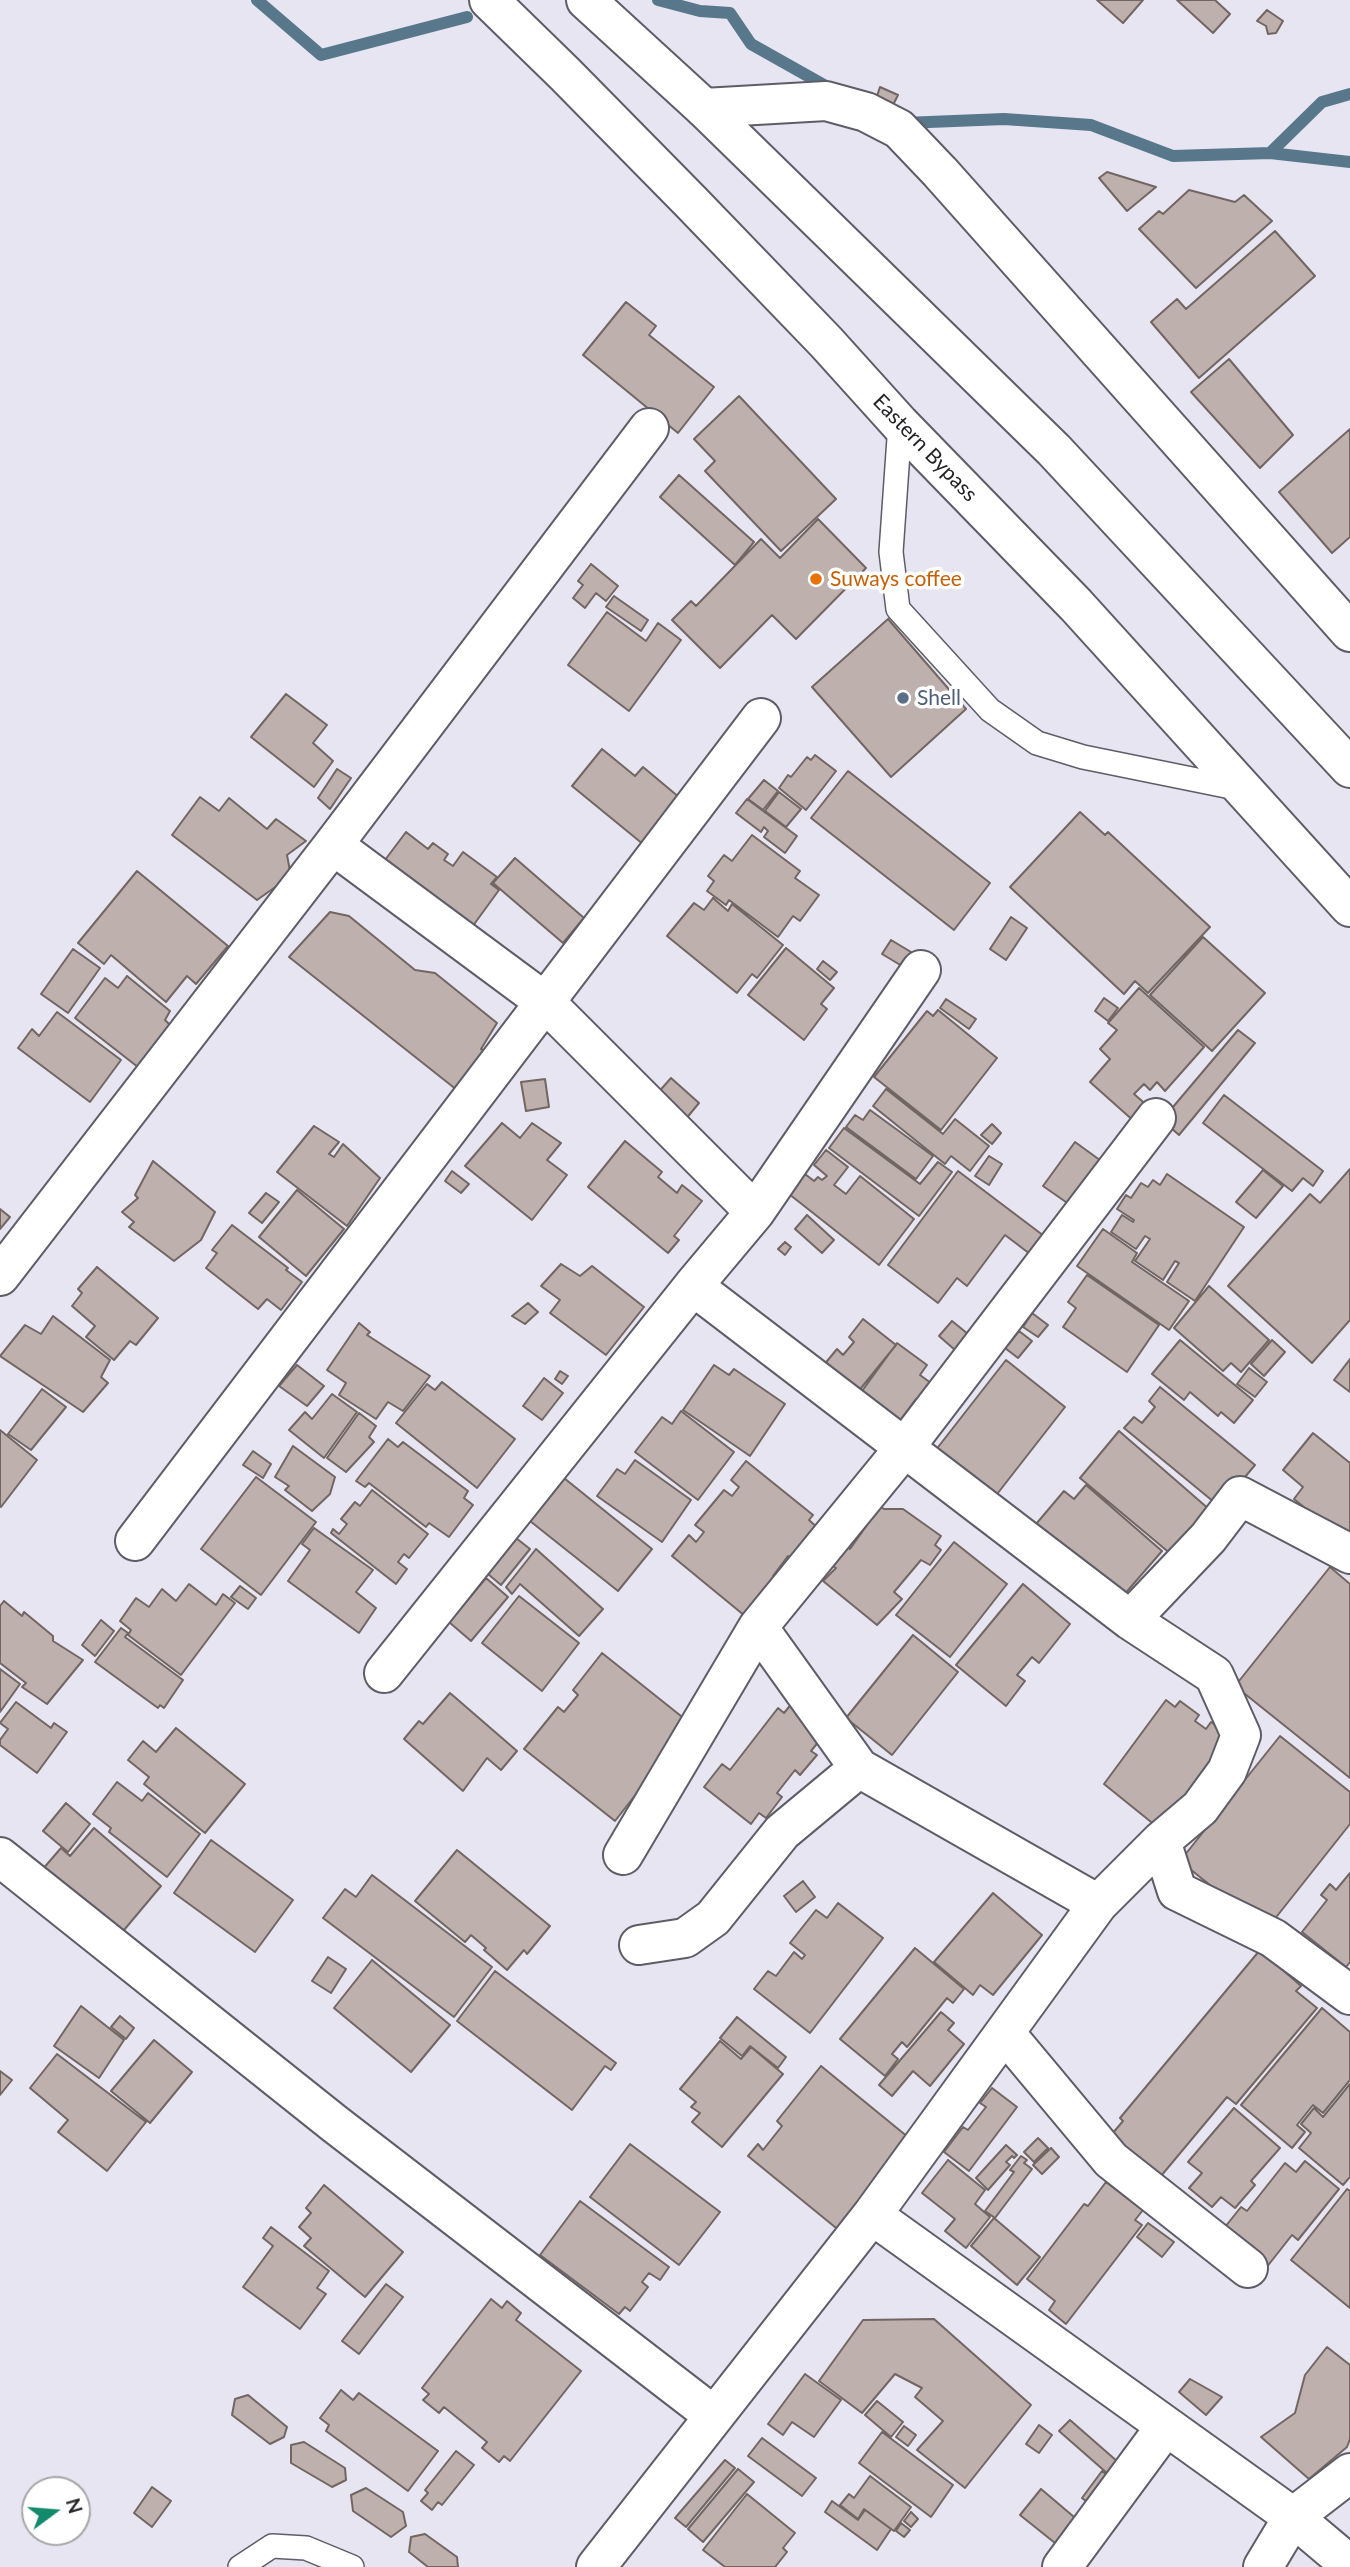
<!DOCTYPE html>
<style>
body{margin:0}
#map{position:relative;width:1350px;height:2567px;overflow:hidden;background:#e6e5f1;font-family:Lato,sans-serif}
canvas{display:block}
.north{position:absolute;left:21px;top:2476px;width:70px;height:70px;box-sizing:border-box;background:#fff;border:2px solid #a7a7a9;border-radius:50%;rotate:74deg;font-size:19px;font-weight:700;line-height:28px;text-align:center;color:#232327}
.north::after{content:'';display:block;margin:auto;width:24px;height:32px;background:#138a6b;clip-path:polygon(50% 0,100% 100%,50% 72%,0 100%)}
</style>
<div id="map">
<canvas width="1350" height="2567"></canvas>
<div class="north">N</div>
</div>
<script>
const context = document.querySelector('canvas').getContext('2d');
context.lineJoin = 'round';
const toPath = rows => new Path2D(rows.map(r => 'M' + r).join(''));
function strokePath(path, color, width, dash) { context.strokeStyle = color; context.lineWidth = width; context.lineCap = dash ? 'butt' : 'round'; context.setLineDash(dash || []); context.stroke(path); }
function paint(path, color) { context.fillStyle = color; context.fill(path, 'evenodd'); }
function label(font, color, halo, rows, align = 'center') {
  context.font = font + ' Lato,sans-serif'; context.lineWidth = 7; context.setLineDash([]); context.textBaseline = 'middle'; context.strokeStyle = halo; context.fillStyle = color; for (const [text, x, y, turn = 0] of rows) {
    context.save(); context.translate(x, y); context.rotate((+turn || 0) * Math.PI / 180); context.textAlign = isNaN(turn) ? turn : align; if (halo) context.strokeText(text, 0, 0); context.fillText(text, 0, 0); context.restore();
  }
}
strokePath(toPath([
 [257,0,321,55,467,17],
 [658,0,700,11,730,13,751,44,831,89],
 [904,123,1004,119,1091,125,1173,156,1270,153,1350,162],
 [1270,153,1322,102,1350,94]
]), '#58778a', 12);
const building = toPath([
 [1097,0,1143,0,1123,23,1097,0],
 [1177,0,1215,0,1230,14,1213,33,1177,0],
 [1267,10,1283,21,1276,33,1268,34,1266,26,1257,21,1267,10],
 [880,87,898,95,891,109,875,102,880,87],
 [1107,172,1156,187,1127,211,1099,178,1107,172],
 [1189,190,1235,202,1244,195,1272,221,1196,288,1139,229,1159,211,1163,214,1189,190],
 [1275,231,1315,276,1199,378,1151,322,1177,299,1186,309,1275,231],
 [626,302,656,326,649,335,714,387,678,433,583,355,626,302],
 [1229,359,1293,435,1260,468,1191,392,1229,359],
 [739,396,836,499,781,551,705,471,715,461,694,439,739,396],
 [1350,429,1350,537,1332,553,1279,492,1350,429],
 [679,475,754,542,735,565,660,497,679,475],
 [818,519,866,568,796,639,772,615,720,668,672,620,691,601,696,606,761,539,780,558,818,519],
 [591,564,618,586,606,601,596,593,585,608,573,598,583,585,578,581,591,564],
 [614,596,648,620,641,631,606,607,614,596],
 [607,612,646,641,658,623,681,640,629,711,568,665,607,612],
 [888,619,966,709,891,777,812,687,888,619],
 [286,694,327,725,313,743,333,761,314,787,251,737,286,694],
 [602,749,635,776,643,767,686,803,649,849,572,786,602,749],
 [815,755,836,771,806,810,779,788,788,775,791,777,807,757,811,760,815,755],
 [337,769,351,778,330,809,318,798,337,769],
 [848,771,990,883,954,930,811,818,848,771],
 [764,780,778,791,763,810,748,799,764,780],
 [779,792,801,809,786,827,765,811,779,792],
 [200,797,219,811,229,798,267,829,276,819,306,841,287,855,291,876,257,900,172,835,200,797],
 [747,799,797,836,785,853,764,837,768,831,764,827,761,832,736,813,747,799],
 [1080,812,1105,835,1108,832,1210,927,1148,993,1135,981,1124,994,1010,887,1080,812],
 [406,832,428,849,433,843,448,854,444,860,453,866,463,852,497,877,491,884,499,890,467,934,379,868,406,832],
 [752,835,800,871,795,878,819,895,800,921,793,916,778,937,729,900,726,905,707,891,714,881,708,876,724,855,732,861,752,835],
 [515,858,584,918,563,943,493,883,515,858],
 [137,871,228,946,196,984,187,976,166,1002,111,955,104,964,78,943,137,871],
 [713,898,728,911,732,904,783,945,757,978,752,974,737,993,667,936,694,903,704,910,713,898],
 [330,912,349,916,415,970,435,973,497,1023,481,1049,494,1056,462,1094,289,957,330,912],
 [1011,917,1027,928,1006,960,990,949,1011,917],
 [1203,937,1265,993,1212,1051,1150,995,1203,937],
 [891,940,911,952,902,966,882,954,891,940],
 [786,948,834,988,821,1004,827,1009,804,1040,748,995,786,948],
 [73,949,100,968,68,1013,41,994,73,949],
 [823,961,837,972,830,980,817,969,823,961],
 [127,976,170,1011,165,1020,178,1033,143,1071,75,1018,105,978,118,988,127,976],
 [1139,988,1204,1047,1165,1091,1157,1082,1150,1090,1144,1084,1134,1094,1150,1108,1136,1123,1090,1082,1110,1059,1100,1049,1117,1030,1108,1023,1139,988],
 [1104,998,1118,1008,1108,1021,1095,1011,1104,998],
 [946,999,976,1019,969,1029,940,1008,946,999],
 [938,1010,997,1058,941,1130,874,1077,927,1011,933,1016,938,1010],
 [57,1012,121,1060,90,1102,18,1048,32,1029,39,1036,57,1012],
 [1238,1030,1255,1043,1179,1135,1162,1120,1238,1030],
 [671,1078,699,1103,685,1120,656,1095,671,1078],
 [545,1079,549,1107,526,1111,521,1082,545,1079],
 [886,1089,943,1134,955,1119,989,1146,970,1171,951,1156,945,1164,873,1106,886,1089],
 [1224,1095,1323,1171,1313,1186,1303,1178,1292,1191,1203,1123,1224,1095],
 [870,1110,933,1156,916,1179,846,1127,855,1115,863,1120,870,1110],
 [502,1123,520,1138,532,1123,561,1143,547,1160,567,1175,532,1220,465,1166,502,1123],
 [992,1124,1001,1133,992,1144,981,1135,992,1124],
 [314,1126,339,1142,329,1154,334,1157,343,1144,380,1178,347,1226,277,1172,314,1126],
 [844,1128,920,1184,938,1162,952,1172,919,1216,829,1148,844,1128],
 [625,1141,662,1172,658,1177,677,1193,682,1185,702,1201,674,1236,679,1240,668,1253,588,1187,625,1141],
 [1075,1142,1104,1163,1073,1207,1043,1186,1075,1142],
 [826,1150,848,1167,834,1185,846,1194,860,1176,914,1219,879,1265,789,1194,805,1174,814,1181,818,1177,822,1180,827,1176,814,1165,826,1150],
 [989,1156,1002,1164,989,1185,975,1176,989,1156],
 [153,1161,215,1212,201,1240,174,1261,129,1227,134,1222,122,1212,138,1198,135,1195,153,1161],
 [1350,1169,1350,1320,1312,1363,1228,1286,1310,1194,1320,1203,1350,1169],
 [1263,1170,1283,1186,1256,1218,1236,1202,1263,1170],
 [452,1171,469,1184,461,1193,445,1181,452,1171],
 [958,1171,1044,1236,1030,1254,1005,1235,967,1286,957,1278,938,1303,888,1265,958,1171],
 [1167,1174,1244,1227,1195,1301,1167,1282,1179,1263,1175,1261,1163,1280,1135,1261,1150,1239,1145,1236,1136,1249,1111,1232,1122,1215,1133,1222,1134,1220,1117,1209,1126,1195,1131,1198,1141,1183,1148,1187,1153,1180,1160,1185,1167,1174],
 [297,1190,344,1229,306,1276,259,1237,297,1190],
 [266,1193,279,1202,262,1223,249,1213,266,1193],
 [0,1209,10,1217,0,1229,0,1209],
 [807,1215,834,1240,822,1253,795,1229,807,1215],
 [232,1225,288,1268,286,1270,302,1282,281,1310,267,1299,258,1309,206,1268,217,1253,212,1250,232,1225],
 [1103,1229,1137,1253,1132,1262,1189,1301,1169,1330,1077,1266,1103,1229],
 [785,1242,791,1247,785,1255,778,1249,785,1242],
 [561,1264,580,1276,592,1266,644,1307,606,1355,550,1313,560,1300,541,1286,561,1264],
 [97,1267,158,1318,136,1345,130,1341,114,1360,86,1337,95,1326,72,1306,82,1293,78,1289,97,1267],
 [1087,1275,1159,1325,1127,1372,1063,1327,1076,1308,1068,1302,1087,1275],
 [1209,1286,1269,1340,1241,1372,1231,1363,1223,1371,1174,1328,1209,1286],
 [528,1303,538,1312,525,1324,512,1316,528,1303],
 [1032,1313,1048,1325,1038,1337,1023,1327,1032,1313],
 [53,1316,110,1360,101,1377,108,1383,83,1412,0,1356,25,1325,41,1334,53,1316],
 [863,1319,896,1345,857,1393,823,1366,837,1349,843,1355,854,1342,849,1337,863,1319],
 [952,1321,968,1334,955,1350,939,1336,952,1321],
 [359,1323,370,1332,367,1335,430,1376,403,1411,388,1402,376,1419,339,1395,346,1383,327,1370,359,1323],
 [1019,1331,1032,1341,1018,1358,1005,1348,1019,1331],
 [1180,1340,1253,1400,1234,1423,1221,1412,1218,1416,1190,1392,1184,1400,1152,1374,1180,1340],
 [1272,1340,1285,1352,1264,1376,1251,1364,1272,1340],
 [897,1343,927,1365,920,1375,939,1389,926,1407,916,1399,893,1430,854,1402,897,1343],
 [1350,1359,1350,1392,1334,1380,1350,1359],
 [1006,1360,1065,1407,994,1498,935,1451,1006,1360],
 [297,1365,324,1386,307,1406,279,1386,297,1365],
 [714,1365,729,1375,734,1369,785,1404,750,1456,683,1410,714,1365],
 [1249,1368,1267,1382,1255,1397,1237,1384,1249,1368],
 [560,1371,568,1376,562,1384,555,1379,560,1371],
 [544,1378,563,1393,542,1420,523,1406,544,1378],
 [442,1382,515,1439,477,1488,396,1423,427,1384,435,1390,442,1382],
 [1160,1387,1255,1465,1220,1507,1124,1428,1134,1417,1142,1423,1155,1407,1149,1401,1160,1387],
 [42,1389,66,1407,31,1450,8,1434,42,1389],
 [332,1394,357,1412,324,1458,289,1430,305,1412,312,1419,332,1394],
 [681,1411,734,1452,698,1500,635,1452,662,1417,672,1424,681,1411],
 [359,1413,376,1426,369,1437,374,1442,346,1472,327,1458,359,1413],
 [0,1430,37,1460,1,1507,0,1506,0,1430],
 [1119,1431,1210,1510,1172,1555,1080,1478,1119,1431],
 [1313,1433,1350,1463,1350,1545,1294,1499,1303,1487,1283,1470,1313,1433],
 [388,1439,398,1447,403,1442,468,1491,464,1498,473,1505,449,1537,429,1523,426,1527,369,1483,365,1487,356,1481,388,1439],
 [293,1446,335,1477,330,1494,312,1511,285,1490,289,1486,275,1477,293,1446],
 [253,1451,271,1464,263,1478,243,1465,253,1451],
 [635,1460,691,1500,662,1542,597,1496,617,1469,625,1474,635,1460],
 [746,1461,813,1515,809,1520,819,1529,794,1561,788,1556,773,1576,776,1578,745,1616,672,1556,689,1535,696,1542,704,1532,695,1525,724,1490,732,1496,739,1487,731,1480,746,1461],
 [256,1477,316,1522,261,1595,201,1549,256,1477],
 [564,1478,652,1549,618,1591,530,1521,564,1478],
 [1086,1485,1162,1551,1123,1596,1031,1530,1064,1491,1074,1499,1086,1485],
 [372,1490,428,1534,409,1558,404,1554,398,1562,407,1569,396,1584,331,1533,333,1529,339,1534,347,1524,341,1519,355,1502,360,1506,372,1490],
 [877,1504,884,1509,903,1509,941,1536,935,1545,941,1550,930,1565,921,1560,894,1592,902,1599,877,1625,823,1581,836,1568,829,1564,844,1545,850,1549,867,1525,863,1521,877,1504],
 [314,1528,373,1570,356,1592,376,1608,359,1633,288,1581,310,1550,302,1544,314,1528],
 [516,1538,530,1549,501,1585,488,1574,516,1538],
 [954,1542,1007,1584,950,1657,896,1615,954,1542],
 [536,1549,603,1609,579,1636,520,1584,512,1594,506,1587,536,1549],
 [1330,1567,1350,1584,1350,1778,1235,1686,1330,1567],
 [486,1578,508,1597,471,1641,449,1622,486,1578],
 [189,1584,216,1605,223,1594,235,1603,181,1675,128,1635,131,1630,120,1621,136,1598,149,1607,162,1589,176,1601,189,1584],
 [1023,1584,1070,1624,1039,1663,1032,1657,1017,1675,1025,1681,1006,1706,956,1665,1023,1584],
 [240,1586,256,1598,248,1609,231,1597,240,1586],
 [519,1596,579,1643,542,1691,482,1643,519,1596],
 [4,1601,22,1616,24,1612,53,1636,53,1641,83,1660,47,1704,22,1687,26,1683,0,1663,0,1606,4,1601],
 [101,1620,114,1631,95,1656,82,1645,101,1620],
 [121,1628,128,1633,125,1637,183,1680,164,1708,160,1705,158,1708,95,1662,121,1628],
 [913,1635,958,1672,892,1755,846,1718,913,1635],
 [602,1653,691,1724,615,1821,524,1749,558,1707,564,1712,578,1695,573,1690,602,1653],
 [0,1669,20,1684,0,1712,0,1669],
 [450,1693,517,1751,501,1770,487,1758,463,1791,404,1739,419,1721,423,1724,450,1693],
 [1166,1700,1175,1707,1180,1701,1199,1715,1195,1721,1206,1729,1211,1722,1229,1735,1161,1830,1104,1784,1166,1700],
 [16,1702,51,1728,54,1723,67,1732,37,1773,0,1745,0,1740,8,1729,0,1723,16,1702],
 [793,1702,828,1730,811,1751,817,1755,800,1775,795,1770,777,1793,782,1797,766,1818,759,1813,751,1824,704,1787,722,1764,730,1770,778,1708,784,1713,793,1702],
 [176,1728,245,1784,205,1833,144,1784,149,1777,128,1760,143,1741,156,1752,176,1728],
 [1280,1736,1350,1792,1350,1824,1266,1930,1180,1861,1280,1736],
 [117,1782,142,1801,148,1793,200,1834,167,1877,109,1832,111,1828,93,1814,117,1782],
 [66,1803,90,1824,68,1852,43,1831,66,1803],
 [94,1828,161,1886,119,1936,42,1870,61,1848,70,1856,94,1828],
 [211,1840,293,1900,255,1952,174,1893,211,1840],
 [457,1850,550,1926,527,1954,524,1950,507,1970,484,1950,486,1948,471,1935,465,1942,415,1901,457,1850],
 [1350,1873,1350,1962,1346,1967,1302,1932,1327,1900,1321,1895,1330,1884,1336,1890,1350,1873],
 [372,1875,492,1967,454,2017,323,1918,345,1889,356,1897,372,1875],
 [803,1881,815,1897,796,1912,784,1896,803,1881],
 [993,1893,1042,1935,993,1995,980,1985,973,1995,934,1962,993,1893],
 [838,1903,883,1938,810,2033,754,1989,768,1971,776,1976,794,1952,802,1959,805,1955,790,1943,816,1910,827,1918,838,1903],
 [915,1948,964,1989,953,2003,947,1998,907,2047,902,2042,892,2054,898,2059,885,2076,840,2039,915,1948],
 [1260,1950,1301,1986,1296,1991,1317,2008,1236,2104,1227,2097,1156,2182,1107,2140,1123,2121,1120,2118,1260,1950],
 [328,1957,346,1969,331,1993,312,1981,328,1957],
 [372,1960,450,2025,411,2072,334,2008,372,1960],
 [495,1971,616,2063,611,2070,605,2066,572,2110,457,2021,495,1971],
 [81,2006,124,2040,99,2078,54,2046,81,2006],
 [1322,2008,1350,2032,1350,2080,1323,2113,1313,2105,1297,2125,1305,2132,1292,2148,1241,2105,1322,2008],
 [941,2012,954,2023,948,2030,964,2044,930,2086,913,2071,892,2096,879,2085,941,2012],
 [120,2016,134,2028,126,2039,111,2027,120,2016],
 [737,2017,786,2057,778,2068,750,2046,742,2056,720,2038,737,2017],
 [154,2040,192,2072,150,2123,111,2091,154,2040],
 [720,2041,741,2059,751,2047,783,2074,722,2147,692,2122,700,2113,691,2107,696,2102,680,2089,720,2041],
 [57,2054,146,2122,107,2171,58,2132,68,2120,30,2088,57,2054],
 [821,2066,914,2142,841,2232,748,2156,758,2144,763,2150,782,2126,777,2121,821,2066],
 [0,2071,12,2080,0,2095,0,2071],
 [1350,2084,1350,2177,1343,2185,1299,2148,1311,2133,1301,2124,1314,2108,1323,2117,1350,2084],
 [992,2088,1017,2107,969,2171,944,2152,963,2127,968,2130,986,2107,980,2103,992,2088],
 [1234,2108,1280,2148,1251,2181,1255,2185,1235,2208,1221,2197,1212,2207,1189,2188,1202,2173,1188,2162,1234,2108],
 [1038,2138,1048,2148,1034,2162,1024,2152,1038,2138],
 [630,2144,720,2212,679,2265,590,2197,630,2144],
 [1006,2145,1017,2155,1014,2158,1012,2156,1006,2162,1010,2165,988,2190,976,2178,1006,2145],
 [1051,2148,1059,2157,1042,2174,1033,2165,1051,2148],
 [1021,2156,1027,2160,1024,2163,1032,2169,995,2218,985,2211,1014,2172,1010,2170,1021,2156],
 [948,2160,985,2190,975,2204,990,2217,966,2248,945,2231,955,2219,922,2193,948,2160],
 [1305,2161,1339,2189,1298,2240,1292,2235,1266,2268,1221,2232,1241,2207,1247,2211,1285,2163,1296,2172,1305,2161],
 [1106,2182,1143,2210,1135,2220,1142,2225,1066,2324,1049,2310,1055,2301,1027,2279,1084,2204,1088,2206,1106,2182],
 [324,2185,403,2252,365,2297,304,2246,311,2238,299,2227,311,2213,306,2208,324,2185],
 [1347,2189,1350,2191,1350,2308,1291,2260,1347,2189],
 [580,2201,669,2267,660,2280,649,2273,642,2282,648,2287,630,2311,625,2307,619,2314,540,2255,580,2201],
 [994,2218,1040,2257,1017,2285,971,2246,994,2218],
 [1148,2223,1174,2242,1162,2257,1137,2237,1148,2223],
 [271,2227,329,2271,317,2288,326,2294,300,2329,243,2287,273,2246,263,2238,271,2227],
 [386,2284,403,2297,359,2354,342,2341,386,2284],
 [491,2299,502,2308,507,2301,521,2313,516,2320,581,2371,510,2461,504,2456,499,2462,482,2448,487,2442,444,2407,439,2413,423,2400,429,2394,422,2388,491,2299],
 [934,2319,1031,2405,965,2488,917,2450,943,2421,915,2397,922,2388,895,2374,862,2413,819,2381,863,2320,934,2319],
 [1327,2347,1350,2365,1350,2439,1347,2447,1309,2479,1261,2437,1295,2413,1305,2375,1327,2347],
 [805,2374,841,2400,814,2437,792,2422,783,2435,768,2424,805,2374],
 [1190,2379,1222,2397,1206,2415,1179,2392,1190,2379],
 [341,2390,353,2400,359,2393,438,2451,408,2491,326,2431,329,2425,320,2418,341,2390],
 [248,2395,287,2427,284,2437,270,2444,232,2415,235,2399,248,2395],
 [877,2401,903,2422,891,2437,865,2415,877,2401],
 [1070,2420,1126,2469,1116,2481,1059,2431,1070,2420],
 [1039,2425,1052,2435,1039,2453,1026,2444,1039,2425],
 [904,2426,916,2435,908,2446,896,2437,904,2426],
 [882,2432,953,2485,931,2517,859,2463,882,2432],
 [762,2438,816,2478,802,2496,748,2456,762,2438],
 [304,2442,345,2468,346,2480,332,2487,291,2463,291,2445,304,2442],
 [456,2451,474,2465,442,2505,438,2502,432,2510,421,2501,428,2493,425,2490,456,2451],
 [725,2460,735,2468,686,2527,675,2518,725,2460],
 [738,2469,754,2482,703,2542,688,2529,738,2469],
 [1102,2471,1120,2485,1100,2512,1082,2498,1102,2471],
 [870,2476,911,2507,894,2531,864,2509,858,2519,840,2505,849,2494,854,2498,870,2476],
 [152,2487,171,2501,152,2527,134,2513,152,2487],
 [366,2488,403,2512,406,2526,391,2537,353,2511,351,2495,366,2488],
 [1041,2489,1080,2522,1060,2547,1020,2515,1041,2489],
 [747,2494,795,2533,783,2548,787,2552,775,2567,725,2567,703,2550,747,2494],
 [832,2501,858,2520,865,2510,891,2529,877,2550,825,2512,832,2501],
 [911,2512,918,2519,911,2527,904,2521,911,2512],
 [901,2523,910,2530,904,2537,896,2531,901,2523],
 [425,2534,457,2557,458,2567,428,2567,409,2552,411,2537,425,2534]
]);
paint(building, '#bdb0ad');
strokePath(building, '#726663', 2);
const lane = toPath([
 [900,424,891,552,898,609,990,710,1037,743,1083,757,1241,789],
 [240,2567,272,2546,306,2548,352,2567]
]);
const street = toPath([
 [704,108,826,101,866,112,899,129,940,172,1350,632],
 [333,845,545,1002,755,1212],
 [0,1276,333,845,649,428],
 [693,1286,1130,1620,1214,1675,1241,1735,1227,1771,1200,1808,1161,1841,1098,1904,872,2215],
 [135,1541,761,718],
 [1130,1620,1208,1538,1240,1496,1350,1554],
 [758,1627,859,1768,1098,1904],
 [384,1673,693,1286,755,1212,921,970],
 [1161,1841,1177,1891,1273,1938,1350,1995],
 [623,1855,758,1627,905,1447,1156,1118],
 [0,1857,335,2124,713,2415],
 [639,1945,685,1938,713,1918,782,1832,859,1768],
 [1005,2033,1111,2160,1248,2268],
 [596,2567,872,2215,1293,2517,1350,2565],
 [1062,2567,1166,2426],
 [1263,2567,1293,2517,1350,2473]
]);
const primary = toPath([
 [489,0,565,74,691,202,826,342,900,424,1076,605,1350,907],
 [586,0,704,108,1054,450,1350,768]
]);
strokePath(lane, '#5e5d67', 26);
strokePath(street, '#5e5d67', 42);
strokePath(primary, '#5e5d67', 42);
strokePath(lane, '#fff', 23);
strokePath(street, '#fff', 38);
strokePath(primary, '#fff', 38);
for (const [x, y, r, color] of [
 [816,579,7,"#e8710a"],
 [903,698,7,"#5c6f8a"]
]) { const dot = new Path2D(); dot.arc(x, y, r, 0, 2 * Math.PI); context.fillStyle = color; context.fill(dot); strokePath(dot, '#fff', 2.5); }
label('21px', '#232327', '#fff', [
 ["Eastern Bypass",925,448,46]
]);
label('21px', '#c56008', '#fff', [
 ["Suways coffee",830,579]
], 'left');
label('21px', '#4e5e75', '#fff', [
 ["Shell",917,698]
], 'left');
</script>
